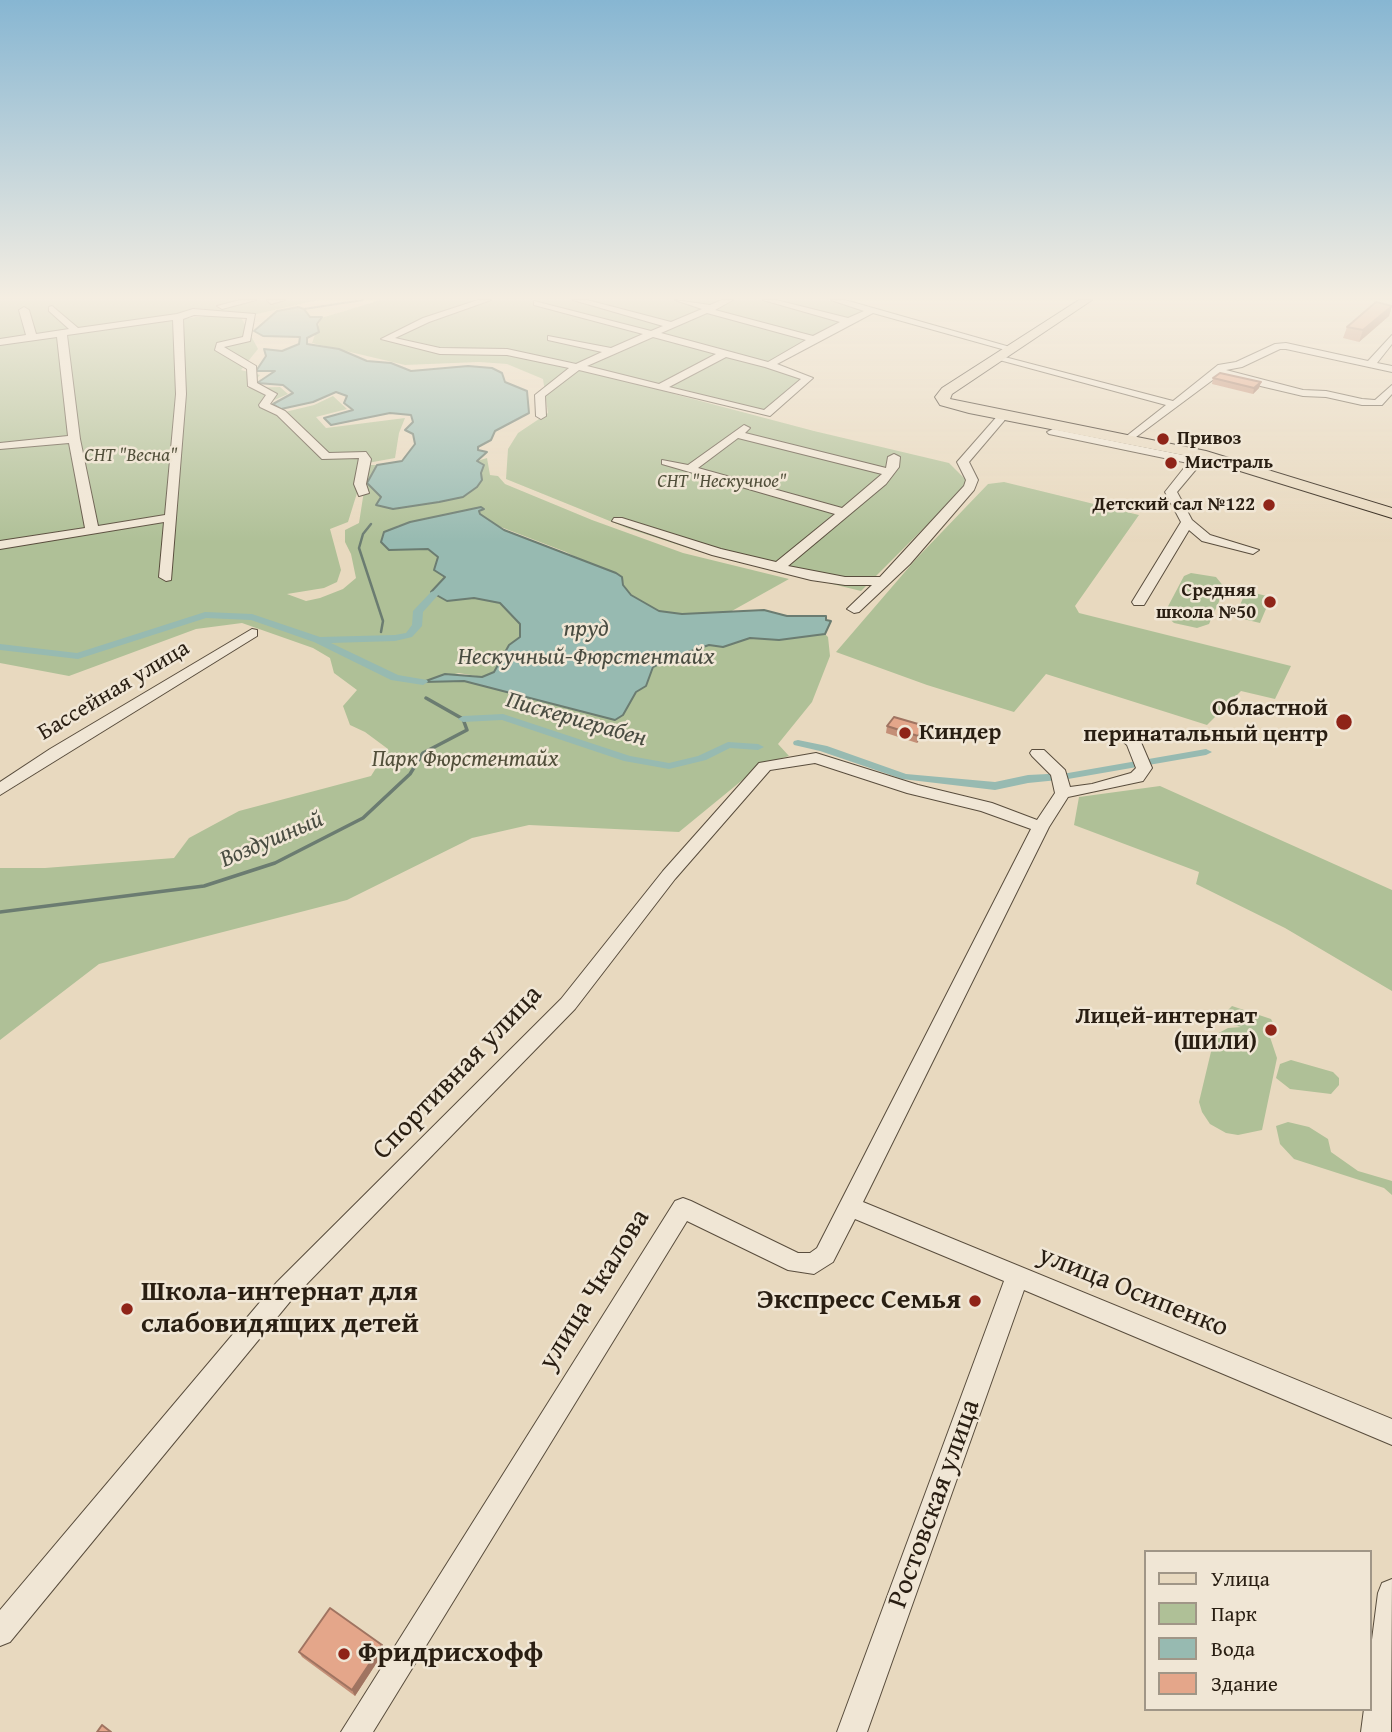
<!DOCTYPE html>
<meta charset="utf-8">
<style>
body{margin:0}
#map{position:relative;width:1392px;height:1732px;overflow:hidden;background:#e8d9bf;font-family:"Gentium Book Plus",serif}
canvas{display:block}
.legend{position:absolute;left:1144px;top:1550px;width:228px;height:161px;box-sizing:border-box;background:#f0e6d5;border:2px solid #a09687;margin:0;padding:9px 12px;list-style:none;font-size:21px;color:#291e12}
.legend li{display:flex;align-items:center;gap:14px;height:35px}
.legend b{width:35px;border:2px solid #a09687}
</style>
<div id="map">
<canvas width="1392" height="1732"></canvas>
<ul class="legend">
<li><b style="height:9px;background:#e8d9bf"></b>Улица</li>
<li><b style="height:19px;background:#afc097"></b>Парк</li>
<li><b style="height:19px;background:#97bab1"></b>Вода</li>
<li><b style="height:19px;background:#e4a68a"></b>Здание</li>
</ul>
</div>
<script>
const context = document.querySelector('canvas').getContext('2d');
context.lineJoin = 'round';
function paint(path, color) { context.fillStyle = color; context.fill(path, 'evenodd'); }
const toPath = rows => new Path2D(rows.map(r => 'M' + r).join(''));
function strokePath(path, color, width, dash) { context.strokeStyle = color; context.lineWidth = width; context.lineCap = dash ? 'butt' : 'round'; context.setLineDash(dash || []); context.stroke(path); }
function label(font, color, halo, rows, align = 'center') {
  context.font = font + ' "Gentium Book Plus",serif'; context.lineWidth = 5; context.setLineDash([]); context.textBaseline = 'middle'; context.strokeStyle = halo; context.fillStyle = color; for (const [text, x, y, turn = 0] of rows) {
    context.save(); context.translate(x, y); context.rotate((+turn || 0) * Math.PI / 180); context.textAlign = isNaN(turn) ? turn : align; if (halo) context.strokeText(text, 0, 0); context.fillText(text, 0, 0); context.restore();
  }
}
paint(toPath([
 [0,300,318,300,257,314,201,311,0,340],
 [381,300,827,300,869,311,768,366,805,378,762,413,677,392,674,394,814,431,949,463,969,483,861,591,697,551,627,528,506,479,508,449,518,433,548,413,543,379,507,364,479,362,405,365,312,343,321,318],
 [204,316,241,317,258,349,241,370,260,375,247,388,280,387,288,394,265,404,281,413,314,405,333,396,347,409,316,417,326,428,405,418,399,433,395,458,362,464,357,476,357,493,348,522,330,529,341,570,337,582,324,588,287,594,306,601,320,598,343,589,356,578,351,554,345,542,345,530,359,523,368,465,377,465,367,483,381,498,408,507,467,495,477,487,480,477,477,461,487,458,490,475,498,476,505,484,592,520,683,553,789,579,730,612,682,614,659,611,631,595,624,588,623,581,566,552,493,524,480,514,481,507,410,522,397,526,389,550,429,549,438,557,446,577,431,591,447,601,474,598,500,603,520,624,521,631,520,637,509,645,494,672,482,677,459,673,424,681,464,681,532,699,623,715,636,692,646,686,653,667,695,648,709,644,723,647,750,638,779,640,825,634,828,637,830,656,812,702,778,744,789,756,762,764,679,832,529,825,472,838,347,900,99,964,0,1040,0,868,45,868,174,858,189,838,239,811,371,776,388,749,365,732,350,725,343,706,357,690,334,673,330,658,313,648,242,623,196,629,69,676,0,663,0,343],
 [1004,482,1139,515,1075,606,1079,613,1291,666,1275,699,1241,691,1207,725,1046,674,1014,712,927,685,836,652,916,559,988,484],
 [1191,573,1216,577,1225,588,1209,624,1197,628,1174,623,1164,614,1184,576],
 [1246,591,1271,597,1260,623,1235,617],
 [1160,786,1392,890,1392,991,1285,928,1196,884,1199,872,1074,825,1079,797],
 [1232,1006,1271,1019,1275,1027,1270,1037,1277,1058,1262,1130,1238,1135,1226,1133,1210,1124,1202,1112,1199,1102,1215,1035,1228,1028,1241,1027,1234,1025,1227,1017,1228,1010],
 [1291,1060,1333,1072,1339,1078,1339,1085,1331,1094,1290,1089,1276,1078,1280,1064],
 [1288,1122,1309,1127,1328,1139,1331,1152,1358,1171,1392,1181,1392,1195,1384,1188,1294,1159,1280,1144,1276,1126]
]), '#afc097');
const water = toPath([
 [298,307,304,309,310,317,322,317,317,324,319,332,307,338,307,344,339,349,367,361,391,363,411,371,468,366,492,368,502,373,505,382,527,391,529,413,495,431,491,440,478,447,478,450,487,452,477,461,484,465,481,473,482,480,477,487,463,497,439,502,393,509,376,505,381,497,367,483,377,465,402,461,415,444,413,434,405,430,413,422,411,415,390,413,331,425,324,418,353,410,344,403,347,396,336,392,313,402,281,409,273,404,293,393,283,385,257,383,275,371,256,371,266,356,264,349,282,351,299,344,300,337,263,336,254,331,277,311,298,307],
 [481,507,484,509,479,511,480,514,504,530,616,573,622,577,623,585,631,595,659,611,682,614,764,610,787,616,826,616,826,620,831,621,825,634,779,640,750,638,723,647,709,645,673,657,653,667,646,686,636,692,623,715,615,720,464,681,423,682,445,674,482,677,494,672,509,645,520,637,520,624,500,603,474,598,447,601,431,592,445,577,434,570,438,557,428,549,389,550,381,542,384,532,410,522,481,507]
]);
paint(water, '#97bab1');
strokePath(water, '#6b7c71', 2);
strokePath(toPath([
 [304,309,363,300]
]), '#6b7c71', 2);
strokePath(toPath([
 [371,524,363,534,359,548,383,621,381,632]
]), '#6b7c71', 2.5);
strokePath(toPath([
 [0,912,204,886,275,863,363,818,410,774,423,753,467,730,463,719,426,698]
]), '#6b7c71', 3.5);
paint(toPath([
 [434,591,439,594,423,612,422,626,412,637,395,641,331,643,398,675,427,680,428,682,423,685,391,680,314,642,251,620,206,618,78,659,0,650,0,644,77,653,205,612,252,614,320,637,395,635,406,633,412,625,413,611,431,592,434,591],
 [503,714,630,756,669,763,698,756,728,742,758,744,764,747,758,750,730,748,706,760,669,769,624,761,502,720,463,722,458,719,463,716,503,714],
 [798,740,827,746,906,774,995,782,1028,775,1068,773,1206,749,1212,752,1206,755,1068,779,1028,783,995,790,902,779,820,751,794,745,793,743,794,741,798,740]
]), '#97bab1');
const minor = toPath([
 [240,300,256,300,222,309,217,306,240,300],
 [267,300,285,300,271,304,267,300],
 [478,300,491,300,429,322,395,338,440,348,507,349,576,364,602,352,548,340,548,336,611,348,643,334,534,305,534,301,651,331,663,326,573,300,587,300,671,322,702,309,675,300,710,305,722,300,733,300,715,310,813,336,840,322,763,300,776,300,848,318,864,311,831,300,845,300,1017,349,1009,351,873,313,777,364,813,378,770,416,579,370,545,396,546,416,541,419,536,416,535,395,569,368,507,355,440,354,381,339,423,318,478,300],
 [707,313,806,340,768,362,661,333,707,313],
 [653,337,716,354,659,384,587,366,653,337],
 [726,357,765,367,801,379,764,410,669,387,726,357],
 [52,306,78,328,177,314,193,309,255,314,250,341,224,347,256,366,257,383,277,394,270,404,285,411,329,453,366,452,371,459,366,484,369,493,359,496,354,484,359,458,322,459,277,415,260,407,259,405,266,395,248,386,247,369,215,350,217,343,243,337,247,318,194,315,183,319,186,394,171,580,166,581,159,577,164,522,0,549,0,541,85,528,69,443,0,449,0,443,68,436,57,337,0,345,0,339,26,335,19,310,24,307,29,310,36,334,69,329,49,311,49,307,52,306],
 [173,320,176,394,165,515,98,526,80,439,67,335,173,320],
 [1392,335,1392,344,1377,363,1392,366,1392,372,1286,349,1280,349,1242,367,1226,370,1303,390,1326,391,1362,399,1375,400,1392,385,1392,394,1382,405,1362,405,1326,397,1303,396,1218,376,1128,443,1124,442,1124,438,1166,405,992,358,997,355,1173,401,1218,365,1236,362,1275,344,1286,343,1368,361,1392,335],
 [1004,412,1009,415,969,462,978,480,974,490,910,564,859,612,854,613,847,609,872,585,845,585,811,580,712,555,612,521,614,518,622,518,721,549,776,562,835,514,662,464,662,460,688,465,744,425,750,428,745,433,886,468,888,457,894,454,900,457,899,467,886,484,788,566,845,577,880,577,964,486,966,480,957,462,1000,413,1004,412],
 [738,438,882,474,842,508,698,468,738,438],
 [1053,429,1193,457,1197,452,1205,452,1207,454,1203,461,1177,492,1192,520,1210,535,1259,550,1253,554,1202,541,1189,530,1144,605,1134,605,1132,602,1181,522,1165,492,1188,463,1049,434,1047,432,1053,429],
 [252,629,257,630,257,636,0,795,0,782,50,749,252,629],
 [1127,733,1140,740,1152,768,1143,781,1068,797,1049,827,863,1202,1392,1419,1392,1445,1024,1290,867,1732,837,1732,1004,1281,855,1219,833,1262,814,1274,788,1270,687,1221,373,1732,341,1732,675,1201,683,1198,691,1201,798,1253,810,1253,817,1248,1031,829,981,811,907,793,815,763,770,770,675,879,575,1009,293,1298,10,1642,0,1646,0,1610,277,1282,561,999,663,871,759,763,816,753,918,785,992,803,1037,820,1055,793,1051,775,1032,756,1030,753,1032,750,1044,750,1065,770,1070,787,1092,784,1131,773,1136,768,1127,745,1119,738,1127,733],
 [1392,1579,1391,1732,1361,1732,1364,1709,1369,1709,1369,1663,1378,1593,1382,1583,1392,1579]
]);
const major = toPath([
 [1079,300,1092,300,952,394,950,399,1206,451,1392,508,1392,518,1198,458,969,413,940,405,935,397,942,388,1079,300]
]);
strokePath(minor, '#594d3d', 2);
strokePath(major, '#291e12', 2);
paint(minor, '#f0e6d5');
paint(major, '#e8d9bf');
paint(toPath([
 [1392,305,1389,316,1359,342,1343,338,1347,327],
 [1213,378,1261,382,1259,388,1253,394,1212,384],
 [887,726,925,726,924,734,917,743,886,733],
 [385,1650,355,1696,302,1657,299,1652]
]), '#c48f77');
paint(toPath([
 [1392,306,1389,316,1359,342,1363,330],
 [1261,382,1259,388,1253,394,1254,388],
 [925,726,924,734,917,743,918,736],
 [382,1645,385,1650,355,1696,352,1690]
]), '#a07461');
const building = toPath([
 [1376,302,1392,306,1363,330,1347,327,1376,302],
 [1220,373,1261,382,1254,388,1213,378,1220,373],
 [894,717,925,726,918,736,887,726,894,717],
 [330,1608,382,1645,352,1690,299,1652,330,1608],
 [102,1725,111,1732,97,1732,102,1725]
]);
paint(building, '#e4a68a');
strokePath(building, '#a07461', 2);
const sky = context.createLinearGradient(0, 0, 0, 542);
sky.addColorStop(0, '#87b6d2');
sky.addColorStop(0.55, '#f5eee2');
sky.addColorStop(1, '#f5eee200');
context.fillStyle = sky;
context.fillRect(0, 0, 1392, 542);
for (const [x, y, r, color] of [
 [1163,439,7,"#8f2418"],
 [1171,463,7,"#8f2418"],
 [1269,505,7,"#8f2418"],
 [1270,602,7,"#8f2418"],
 [1344,722,9,"#8f2418"],
 [905,733,7,"#8f2418"],
 [1271,1030,7,"#8f2418"],
 [975,1301,7,"#8f2418"],
 [127,1309,7,"#8f2418"],
 [344,1654,7,"#8f2418"]
]) { const dot = new Path2D(); dot.arc(x, y, r, 0, 2 * Math.PI); context.fillStyle = color; context.fill(dot); strokePath(dot, '#f0e6d5', 2.5); }
label('bold 19px', '#291e12', '#f0e6d5', [
 ["Привоз",1177,439],
 ["Мистраль",1185,463],
 ["Детский сал №122",1255,505,"right"],
 ["Средняя",1256,591,"right"],
 ["школа №50",1256,613,"right"]
], 'left');
label('italic 19px', '#514f3a', '#f0e6d5', [
 ["СНТ \"Весна\"",131,456],
 ["СНТ \"Нескучное\"",722,482]
]);
label('23px', '#291e12', '#f0e6d5', [
 ["Бассейная улица",114,691,-31]
]);
label('bold 23px', '#291e12', '#f0e6d5', [
 ["Областной",1328,709],
 ["перинатальный центр",1328,735],
 ["Киндер",919,733,"left"],
 ["Лицей-интернат",1257,1017],
 ["(ШИЛИ)",1257,1043]
], 'right');
label('italic 23px', '#514f3a', '#f0e6d5', [
 ["Парк Фюрстентайх",465,760]
]);
label('italic 24px', '#4a4d42', '#f0e6d5', [
 ["пруд",586,630],
 ["Нескучный-Фюрстентайх",586,658],
 ["Пискериграбен",576,720,16],
 ["Воздушный",272,840,-23]
]);
label('28px', '#291e12', '#f0e6d5', [
 ["Спортивная улица",458,1073,-46],
 ["улица Чкалова",595,1290,-58],
 ["улица Осипенко",1133,1292,22],
 ["Ростовская улица",935,1504,-70]
]);
label('bold 28px', '#291e12', '#f0e6d5', [
 ["Школа-интернат для",141,1293],
 ["слабовидящих детей",141,1325],
 ["Экспресс Семья",961,1301,"right"],
 ["Фридрисхофф",358,1654]
], 'left');
</script>
